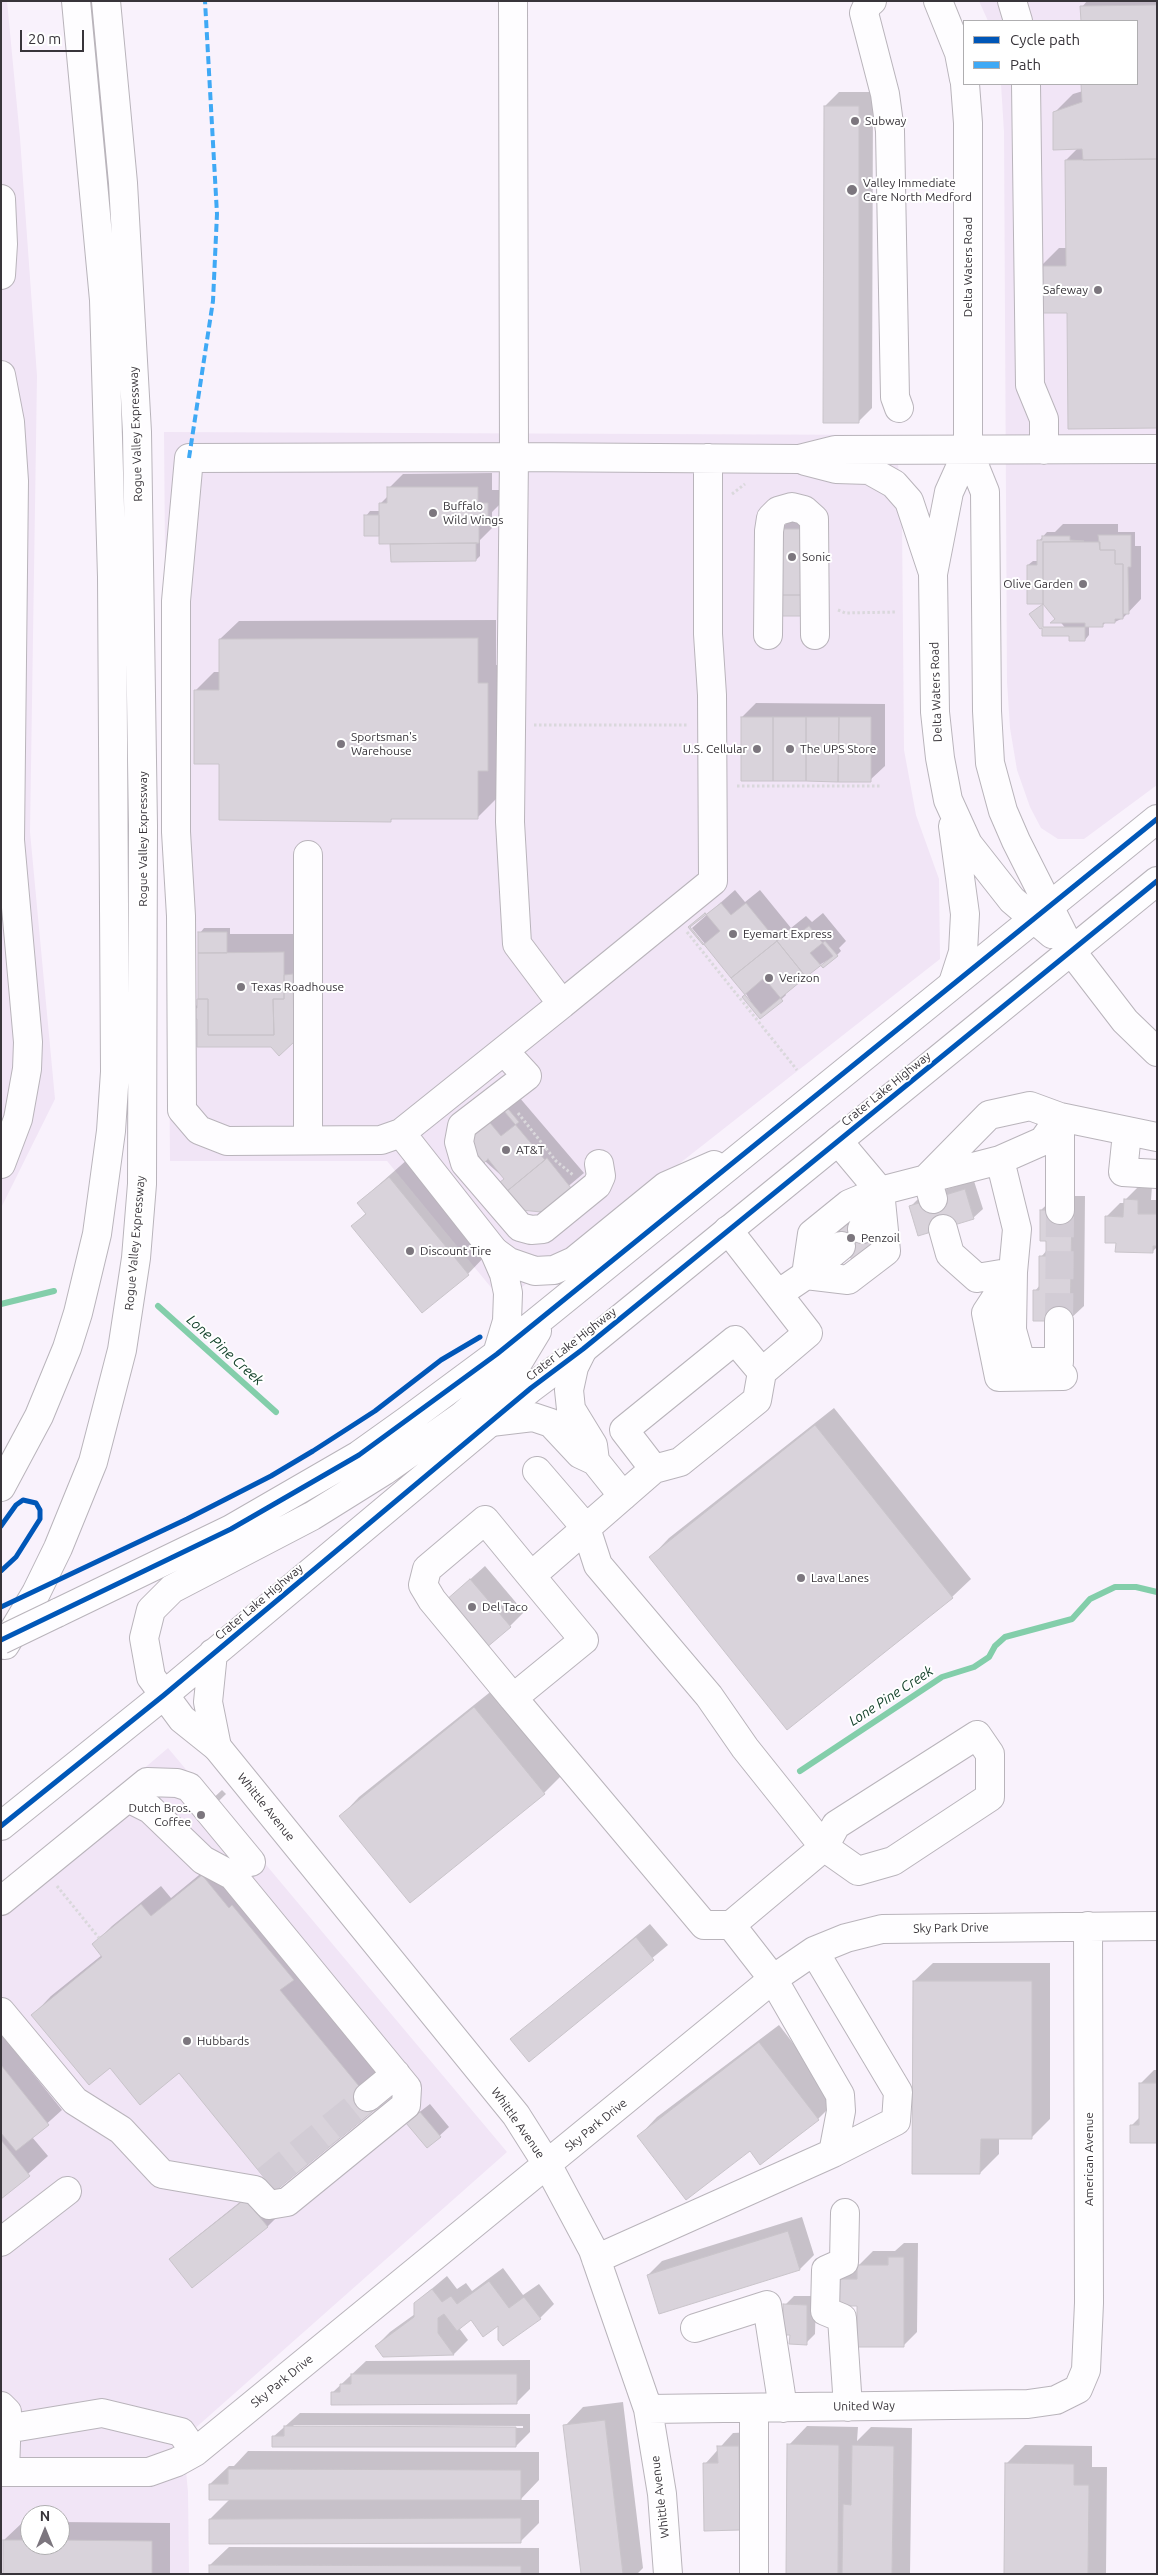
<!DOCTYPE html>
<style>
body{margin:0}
#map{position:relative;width:1158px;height:2575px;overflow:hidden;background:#f9f2fc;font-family:Ubuntu,sans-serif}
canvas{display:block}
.frame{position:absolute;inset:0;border:2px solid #38343a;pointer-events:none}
.legend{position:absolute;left:963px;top:20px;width:175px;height:65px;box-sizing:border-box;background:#fff;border:1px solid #afaeb0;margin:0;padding:6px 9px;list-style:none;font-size:15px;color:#38343a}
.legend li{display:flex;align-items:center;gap:10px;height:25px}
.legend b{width:25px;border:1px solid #afaeb0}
.north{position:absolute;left:20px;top:2505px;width:50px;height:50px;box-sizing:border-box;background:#fff;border:1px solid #afaeb0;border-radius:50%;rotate:0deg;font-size:14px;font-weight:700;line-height:20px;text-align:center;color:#38343a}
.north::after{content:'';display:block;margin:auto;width:18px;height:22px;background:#7c767e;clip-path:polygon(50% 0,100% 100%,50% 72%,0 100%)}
.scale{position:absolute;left:20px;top:30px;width:64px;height:22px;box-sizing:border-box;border:2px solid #38343a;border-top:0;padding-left:6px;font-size:15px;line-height:18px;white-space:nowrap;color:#38343a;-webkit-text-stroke:4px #fff;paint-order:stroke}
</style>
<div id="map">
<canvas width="1158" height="2575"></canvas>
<div class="frame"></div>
<ul class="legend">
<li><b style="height:6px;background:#0057b8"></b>Cycle path</li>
<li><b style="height:6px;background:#3fa9f5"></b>Path</li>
</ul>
<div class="north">N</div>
<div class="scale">20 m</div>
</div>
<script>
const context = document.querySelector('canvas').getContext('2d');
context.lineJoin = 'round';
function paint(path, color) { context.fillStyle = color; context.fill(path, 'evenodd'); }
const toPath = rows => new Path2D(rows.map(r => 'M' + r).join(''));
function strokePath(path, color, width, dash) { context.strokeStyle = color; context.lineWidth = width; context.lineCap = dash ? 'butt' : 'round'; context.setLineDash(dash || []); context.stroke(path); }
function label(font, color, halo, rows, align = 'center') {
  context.font = font + ' Ubuntu,sans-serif'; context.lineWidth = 4; context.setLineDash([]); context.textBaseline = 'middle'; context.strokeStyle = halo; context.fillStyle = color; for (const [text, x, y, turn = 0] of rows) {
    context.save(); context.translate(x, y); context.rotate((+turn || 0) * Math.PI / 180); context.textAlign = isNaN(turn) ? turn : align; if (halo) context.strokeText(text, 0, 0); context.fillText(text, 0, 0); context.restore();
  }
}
paint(toPath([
 [1,1,7,1,20,138,37,376,30,832,55,1099,1,1208],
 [979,1,1157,1,1157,785,1084,839,1058,839,1041,828,1030,807,1017,770,1010,728,1007,682,1004,132,1001,84,1137,84,1137,21,988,21],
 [164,432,896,435,902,520,904,750,916,815,939,879,940,959,503,1302,387,1161,170,1161],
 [168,1748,507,2152,183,2439,188,2492,189,2574,1,2574,1,1886,74,1828],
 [30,2515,60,2515,60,2545,30,2545]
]), '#f1e5f6');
paint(toPath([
 [1087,1,1157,1,1157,427,1068,312,1040,267,1059,248,1067,248,1066,160,1078,148,1054,113,1073,94,1083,91,1083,84,1137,84,1137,21,1082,21,1082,7],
 [839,92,873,92,872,408,858,422,825,106],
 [492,473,492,490,501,490,501,503,492,512,492,528,480,540,480,556,476,560,392,544,393,542,380,535,366,516,370,511,380,511,380,504,389,495,389,488,403,474],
 [790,520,814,520,805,614,781,529],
 [1063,524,1118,524,1118,532,1135,532,1135,546,1141,546,1141,599,1123,618,1115,622,1106,622,1102,626,1089,626,1089,635,1085,640,1071,635,1045,603,1028,565,1033,561,1039,561,1039,541,1047,532,1055,532],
 [496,620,496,665,507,665,507,751,496,762,496,799,477,818,393,818,390,821,220,763,195,691,214,672,220,672,220,639,239,621],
 [756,703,885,704,885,766,870,780,742,717],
 [735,890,745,902,760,890,791,928,806,916,812,922,823,913,846,941,839,948,841,951,837,955,821,964,785,993,786,995,761,1018,746,994,692,928],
 [204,928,230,928,230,934,302,934,298,1036,279,1054,271,1046,198,1018,193,1009,198,1004,200,933],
 [519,1097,584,1173,540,1210,486,1162,469,1141],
 [408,1159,486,1255,468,1274,353,1226,366,1213,358,1203],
 [974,1181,983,1209,973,1218,911,1206,920,1197],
 [1139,1186,1152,1186,1151,1200,1157,1200,1157,1247,1152,1252,1117,1242,1106,1217,1120,1203,1125,1203,1125,1200],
 [1056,1196,1085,1196,1084,1306,1069,1320,1035,1291,1040,1285,1041,1257,1047,1250,1041,1210],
 [834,1408,971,1579,952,1597,651,1557,669,1538],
 [485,1566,524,1612,510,1626,446,1601],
 [494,1689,563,1774,544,1793,410,1901,341,1816,359,1797],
 [222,1790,226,1794,198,1821,194,1816],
 [221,1857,395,2089,376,2107,179,2072,110,2066,33,2015,51,1996,102,1955,94,1944,112,1926,161,1886,171,1898],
 [650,1924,668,1945,529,2060,512,2039],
 [933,1963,1050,1963,1050,2119,1031,2138,999,2138,999,2154,980,2173,914,1981],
 [779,2025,837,2100,818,2119,761,2163,750,2149,639,2136,657,2117],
 [1,2034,62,2110,32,2137,48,2156,1,2198],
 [1154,2070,1157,2070,1157,2141,1131,2126,1140,2117,1140,2084],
 [430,2104,449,2127,427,2147,417,2114],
 [260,2186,281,2213,267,2227,171,2259,185,2246],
 [802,2217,814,2255,800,2269,660,2312,648,2275,662,2261],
 [904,2243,918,2243,917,2332,903,2346,835,2279,849,2265,858,2266,873,2251,895,2251],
 [503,2268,523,2295,539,2284,554,2304,540,2318,499,2324,471,2319,459,2328,468,2340,454,2354,383,2356,376,2346,390,2332,415,2314,415,2303,447,2276,457,2289,466,2283,472,2291],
 [794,2296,816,2296,815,2334,806,2343,791,2334,785,2305],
 [530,2360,530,2389,516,2403,332,2393,366,2361],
 [623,2402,643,2568,637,2574,582,2574,565,2426,583,2407],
 [300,2413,530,2414,530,2432,516,2446,273,2437],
 [294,2425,523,2426,523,2428,291,2428],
 [807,2426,858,2427,857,2441,871,2427,912,2428,910,2574,787,2574,789,2445],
 [753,2432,754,2515,739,2529,705,2464,733,2433],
 [1025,2445,1092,2446,1092,2467,1107,2467,1106,2574,1005,2574,1006,2464],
 [248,2451,539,2452,539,2480,520,2500,539,2500,539,2523,521,2541,210,2519,231,2498,210,2484,229,2466,234,2466],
 [23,2522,30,2522,30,2545,60,2545,60,2522,170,2523,170,2574,4,2574,4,2540],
 [229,2547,539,2548,539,2574,210,2574,210,2565]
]), '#0003');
strokePath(toPath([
 [1,1304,54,1291],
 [158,1306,276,1412],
 [800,1771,942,1677,974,1667,989,1657,995,1646,1005,1637,1072,1619,1090,1599,1115,1587,1136,1587,1157,1592]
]), '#83ceaa', 6);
const building = toPath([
 [1157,5,1157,159,1083,160,1082,149,1053,150,1053,112,1082,102,1081,84,1137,84,1137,21,1081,21,1080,6,1157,5],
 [824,106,859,106,859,423,823,423,824,106],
 [1157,159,1157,428,1068,429,1067,313,1040,313,1039,266,1066,266,1065,160,1157,159],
 [387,487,478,487,478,503,488,503,488,519,479,519,479,543,379,544,379,503,387,503,387,487],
 [364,515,379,515,379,536,364,536,364,515],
 [780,529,805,529,805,595,773,595,780,529],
 [1098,535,1131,535,1131,567,1128,567,1129,614,1123,614,1123,564,1115,564,1115,550,1100,550,1098,535],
 [1042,536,1070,536,1070,540,1084,541,1043,542,1043,604,1027,604,1027,565,1037,565,1037,540,1042,540,1042,536],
 [1043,542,1100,542,1100,550,1115,550,1115,564,1123,564,1123,619,1115,619,1115,623,1103,623,1103,627,1043,627,1043,542],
 [476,543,476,561,391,562,390,544,476,543],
 [778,595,805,595,805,616,778,616,778,595],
 [1043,604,1055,619,1050,623,1085,623,1085,641,1069,641,1069,636,1042,636,1042,628,1040,629,1029,614,1043,604],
 [478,638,478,683,488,683,488,771,478,771,478,819,391,819,391,822,219,820,219,764,194,764,194,690,219,690,219,639,478,638],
 [741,717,773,717,773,781,741,781,741,717],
 [773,717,806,717,806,781,773,781,773,717],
 [806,717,839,717,838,782,806,781,806,717],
 [839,717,871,717,871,782,838,782,839,717],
 [721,903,731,915,746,903,777,941,731,978,690,927,721,903],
 [705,913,720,931,703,945,688,927,705,913],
 [809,926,833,956,806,977,777,941,792,929,797,935,809,926],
 [198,932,227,932,227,953,198,953,198,932],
 [777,941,806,977,761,1014,731,978,777,941],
 [825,941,838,956,823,968,810,953,825,941],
 [284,952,284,999,273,999,274,1035,208,1035,208,999,198,999,198,953,284,952],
 [293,974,294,1042,279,1056,271,1047,197,1047,197,1019,192,1019,192,1008,197,1008,197,999,208,999,208,1035,274,1035,273,999,284,999,284,975,293,974],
 [764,978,783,1001,760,1019,742,997,764,978],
 [504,1104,519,1122,501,1136,486,1118,504,1104],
 [504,1111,545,1160,506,1192,467,1141,504,1111],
 [547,1158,571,1188,541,1212,521,1210,506,1192,547,1158],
 [488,1159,504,1179,496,1185,481,1166,488,1159],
 [389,1177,469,1275,422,1313,351,1226,366,1214,357,1203,389,1177],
 [965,1189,974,1219,918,1236,909,1206,965,1189],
 [1124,1199,1138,1200,1138,1214,1157,1214,1157,1246,1153,1246,1153,1253,1115,1252,1116,1243,1105,1243,1105,1216,1123,1217,1124,1199],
 [1040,1210,1072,1210,1070,1321,1033,1321,1033,1290,1039,1290,1039,1256,1046,1256,1046,1241,1040,1241,1040,1210],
 [847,1211,875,1246,854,1262,826,1227,847,1211],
 [815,1425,953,1598,787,1730,649,1557,815,1425],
 [470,1579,511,1627,486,1648,445,1601,470,1579],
 [474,1707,545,1794,410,1903,339,1816,474,1707],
 [202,1875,229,1908,232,1905,294,1980,280,1990,377,2108,275,2191,179,2073,140,2105,110,2068,89,2085,31,2015,102,1957,92,1944,99,1938,141,1904,151,1916,202,1875],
 [636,1937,654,1960,529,2062,510,2039,636,1937],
 [913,1981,1032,1981,1032,2139,981,2139,980,2174,912,2174,913,1981],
 [759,2042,819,2120,760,2165,750,2151,686,2200,637,2136,759,2042],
 [1,2065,49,2125,16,2151,1,2133,1,2065],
 [1139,2083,1157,2083,1157,2143,1130,2143,1130,2125,1139,2125,1139,2083],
 [420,2112,441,2137,427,2148,406,2123,420,2112],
 [1,2140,30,2176,1,2199,1,2140],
 [245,2199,268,2227,192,2288,169,2259,245,2199],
 [788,2231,800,2270,659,2314,647,2275,788,2231],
 [888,2257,904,2257,904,2347,857,2347,857,2306,834,2306,834,2279,857,2279,857,2265,888,2265,888,2257],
 [489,2281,509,2308,524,2297,541,2319,503,2346,498,2340,498,2326,483,2337,471,2320,457,2331,444,2314,438,2318,438,2333,454,2355,383,2357,375,2346,414,2317,414,2303,432,2289,442,2302,451,2296,457,2304,489,2281],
 [783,2304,807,2305,807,2345,789,2344,790,2335,783,2335,783,2304],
 [351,2374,517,2374,517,2404,331,2405,331,2392,340,2392,340,2384,351,2384,351,2374],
 [605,2420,623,2574,581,2574,563,2425,605,2420],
 [284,2426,516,2427,516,2447,272,2447,272,2436,284,2436,284,2426],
 [787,2444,839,2445,838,2574,786,2574,787,2444],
 [852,2445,894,2446,892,2574,842,2574,843,2504,851,2505,852,2445],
 [717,2446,739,2446,740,2530,704,2531,703,2463,718,2463,717,2446],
 [1005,2463,1074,2464,1074,2485,1089,2485,1088,2574,1004,2574,1005,2463],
 [228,2469,521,2470,521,2500,209,2500,209,2484,228,2484,228,2469],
 [521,2518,521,2543,209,2544,209,2519,521,2518],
 [3,2540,30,2540,30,2545,60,2545,60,2540,152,2541,152,2574,3,2574,3,2540],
 [209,2565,521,2566,521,2574,209,2574,209,2565]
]);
paint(building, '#d9d3db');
strokePath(building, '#c9c4ca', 1);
strokePath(toPath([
 [1059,1321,1060,1210],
 [266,2180,368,2097]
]), '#d2ccd5', 28, [28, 14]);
const minor = toPath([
 [513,1,514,457,510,822,517,944,562,1004,713,881,712,695,708,634,708,458],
 [872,1,868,4,864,13,885,94,890,131,895,397,899,408],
 [938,1,959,53,964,79],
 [1012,1,1018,21],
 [965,84,968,123,968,450,985,492,987,711,990,763,1003,811,1016,841,1072,952],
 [1026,84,1030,385,1044,419,1044,450],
 [1,199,3,244,1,275],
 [1,375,10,422,14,481,10,840,28,1042,27,1069,18,1119,1,1164],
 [968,450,949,492,933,574,935,712,940,758,948,800,968,844,1012,900,1052,934],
 [805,461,836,469,869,470,894,484,909,501,932,570],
 [768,635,769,531,771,518,778,511,792,507,804,510,814,519,815,635],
 [953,826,965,914,963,952,953,983],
 [308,855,308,1140],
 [504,1051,527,1076,462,1126,459,1142,465,1163,520,1227,531,1230,543,1229,597,1185,601,1176,599,1164],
 [401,1133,381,1140,227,1141,199,1130,182,1110,181,916,176,832,176,601,189,458,514,457,799,459,835,450,1157,449],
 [1127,1133,1123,1172,1157,1174],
 [1000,1160,1017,1229,1013,1272,986,1313,999,1377,1063,1376],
 [933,1199,927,1178,989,1115,1030,1106,1060,1117,1060,1210],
 [862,1229,880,1191],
 [943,1229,950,1254,977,1278,1013,1272,1012,1330,1021,1362,1059,1362,1059,1321],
 [494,1251,401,1133,562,1004],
 [806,1275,848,1280,886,1251,880,1191,838,1141],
 [806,1275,841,1246],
 [778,1294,806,1275,812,1234,849,1204,880,1191,1000,1160,1043,1141,1060,1117,1157,1137],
 [491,1422,533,1417,551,1423,580,1454,595,1461,593,1445,571,1409,569,1390,574,1367,583,1349],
 [595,1461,623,1496],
 [654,1469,624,1430,735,1340,762,1372],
 [537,1471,586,1528,598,1565,709,1696,745,1748,824,1847,731,1925],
 [531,1576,584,1640,513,1698,704,1925,731,1925,773,1979,840,2095,841,2111,833,2153],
 [513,1698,432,1600,423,1585,427,1569,485,1520,531,1576,654,1469,680,1462,757,1400,762,1372,808,1333,728,1230],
 [977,1735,990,1754,990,1797,893,1861,858,1871,824,1847,836,1825,977,1735],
 [217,1747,516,2115,547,2164,593,2250,648,2409,662,2494,668,2574],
 [1,1901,147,1782,177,1783,189,1787,251,1862],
 [1,2012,75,2101,121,2130,162,2174,255,2190,269,2205,287,2202,406,2105,407,2088,233,1876,203,1860,150,1809,128,1798],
 [368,2097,396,2074],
 [845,2213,844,2262,826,2270,825,2311,842,2318,848,2407],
 [1,2242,67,2191],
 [596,2259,833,2153,896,2121,898,2092,814,1951],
 [695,2328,767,2305,783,2408],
 [1,2406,7,2412,5,2472],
 [754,2408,754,2574],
 [648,2409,1028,2404,1056,2400,1078,2389,1086,2370,1089,2303,1088,1926],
 [6,2429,102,2413,181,2432,195,2452],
 [1,2472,149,2472,177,2462,195,2452,773,1979,814,1951,846,1938,882,1929,1157,1926]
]);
const major = toPath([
 [1072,952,1125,1021,1157,1052],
 [494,1251,509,1262,535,1271,554,1270,574,1261,666,1186,714,1165],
 [494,1251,504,1274,508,1293,507,1321,497,1354],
 [57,1613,231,1529,359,1455,408,1420,497,1354,1157,819],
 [213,1653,208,1702,217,1747],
 [217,1747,182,1719,151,1677,144,1638,151,1610,172,1589,312,1516,384,1471,462,1416,511,1374,537,1331],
 [1,1826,164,1695,531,1388,583,1349,1157,881]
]);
const highway = toPath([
 [1,1487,39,1416,67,1348,78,1313,97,1234,103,1190,111,1131,115,1072,112,577,104,300,76,1],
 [5,1645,36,1593,58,1548,93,1462,122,1350,136,1258,142,1184,143,826,137,432,123,183,106,1]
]);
strokePath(minor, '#b9b4bb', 30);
strokePath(major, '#b9b4bb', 30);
strokePath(highway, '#b9b4bb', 30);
strokePath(toPath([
 [732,494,745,484],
 [838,610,845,613,897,612],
 [534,725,688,725],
 [737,786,881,786],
 [687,932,797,1070],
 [518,1113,556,1161,573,1175],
 [57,1886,99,1938]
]), '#dad8dc', 3, [2.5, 2.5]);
strokePath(minor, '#fefdff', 28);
strokePath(major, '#fefdff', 28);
strokePath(highway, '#fefdff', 28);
const majorBridge = toPath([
 [1,1640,57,1613]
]);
strokePath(majorBridge, '#b9b4bb', 30, []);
strokePath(majorBridge, '#fefdff', 28);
strokePath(toPath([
 [189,458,213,301,217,214,205,1]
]), '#3fa9f5', 4, [8, 4]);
strokePath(toPath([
 [1,1526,16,1505,23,1500,36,1503,40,1510,40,1519,16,1557,1,1571],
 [1,1607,187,1519,271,1476,313,1451,375,1411,441,1360,480,1337],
 [1,1640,231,1529,359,1455,497,1354,1157,819],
 [1,1826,164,1695,531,1388,583,1349,1157,881]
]), '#0057b8', 5);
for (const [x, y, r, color] of [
 [855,121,5,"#7c767e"],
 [852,190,6,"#7c767e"],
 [1098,290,5,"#7c767e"],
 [433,513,5,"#7c767e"],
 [792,557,5,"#7c767e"],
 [1083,584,5,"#7c767e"],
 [341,744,5,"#7c767e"],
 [757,749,5,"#7c767e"],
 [790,749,5,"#7c767e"],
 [733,934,5,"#7c767e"],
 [769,978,5,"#7c767e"],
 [241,987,5,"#7c767e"],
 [506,1150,5,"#7c767e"],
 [851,1238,5,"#7c767e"],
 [410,1251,5,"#7c767e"],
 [801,1578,5,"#7c767e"],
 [472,1607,5,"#7c767e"],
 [201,1815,5,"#7c767e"],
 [187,2041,5,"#7c767e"]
]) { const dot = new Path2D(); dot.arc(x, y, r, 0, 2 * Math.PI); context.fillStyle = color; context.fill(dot); strokePath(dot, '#fff', 2); }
label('12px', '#38343a', '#fff', [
 ["Subway",865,121],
 ["Valley Immediate",863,183],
 ["Care North Medford",863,197],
 ["Safeway",1088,290,"right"],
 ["Buffalo",443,506],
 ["Wild Wings",443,520],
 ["Sonic",802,557],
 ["Olive Garden",1073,584,"right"],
 ["Sportsman's",351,737],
 ["Warehouse",351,751],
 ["U.S. Cellular",747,749,"right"],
 ["The UPS Store",800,749],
 ["Eyemart Express",743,934],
 ["Verizon",779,978],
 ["Texas Roadhouse",251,987],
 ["AT&T",516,1150],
 ["Penzoil",861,1238],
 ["Discount Tire",420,1251],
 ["Lava Lanes",811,1578],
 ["Del Taco",482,1607],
 ["Dutch Bros.",191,1808,"right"],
 ["Coffee",191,1822,"right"],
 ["Hubbards",197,2041]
], 'left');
label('12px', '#38343a', '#fff', [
 ["Delta Waters Road",968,267,-90],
 ["Rogue Valley Expressway",136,434,-92],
 ["Delta Waters Road",936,692,-92],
 ["Rogue Valley Expressway",143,839,-90],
 ["Crater Lake Highway",886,1089,-39],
 ["Rogue Valley Expressway",135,1243,-85],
 ["Crater Lake Highway",571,1344,-38],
 ["Crater Lake Highway",259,1602,-40],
 ["Whittle Avenue",266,1807,51],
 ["Sky Park Drive",951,1928,-1],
 ["Whittle Avenue",518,2123,55],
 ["Sky Park Drive",596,2125,-39],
 ["American Avenue",1089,2159,-90],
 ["Sky Park Drive",282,2381,-39],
 ["United Way",864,2406,-1],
 ["Whittle Avenue",660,2497,-97]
]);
label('italic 14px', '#14422b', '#fff', [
 ["Lone Pine Creek",225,1350,42],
 ["Lone Pine Creek",891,1696,-33]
]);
</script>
